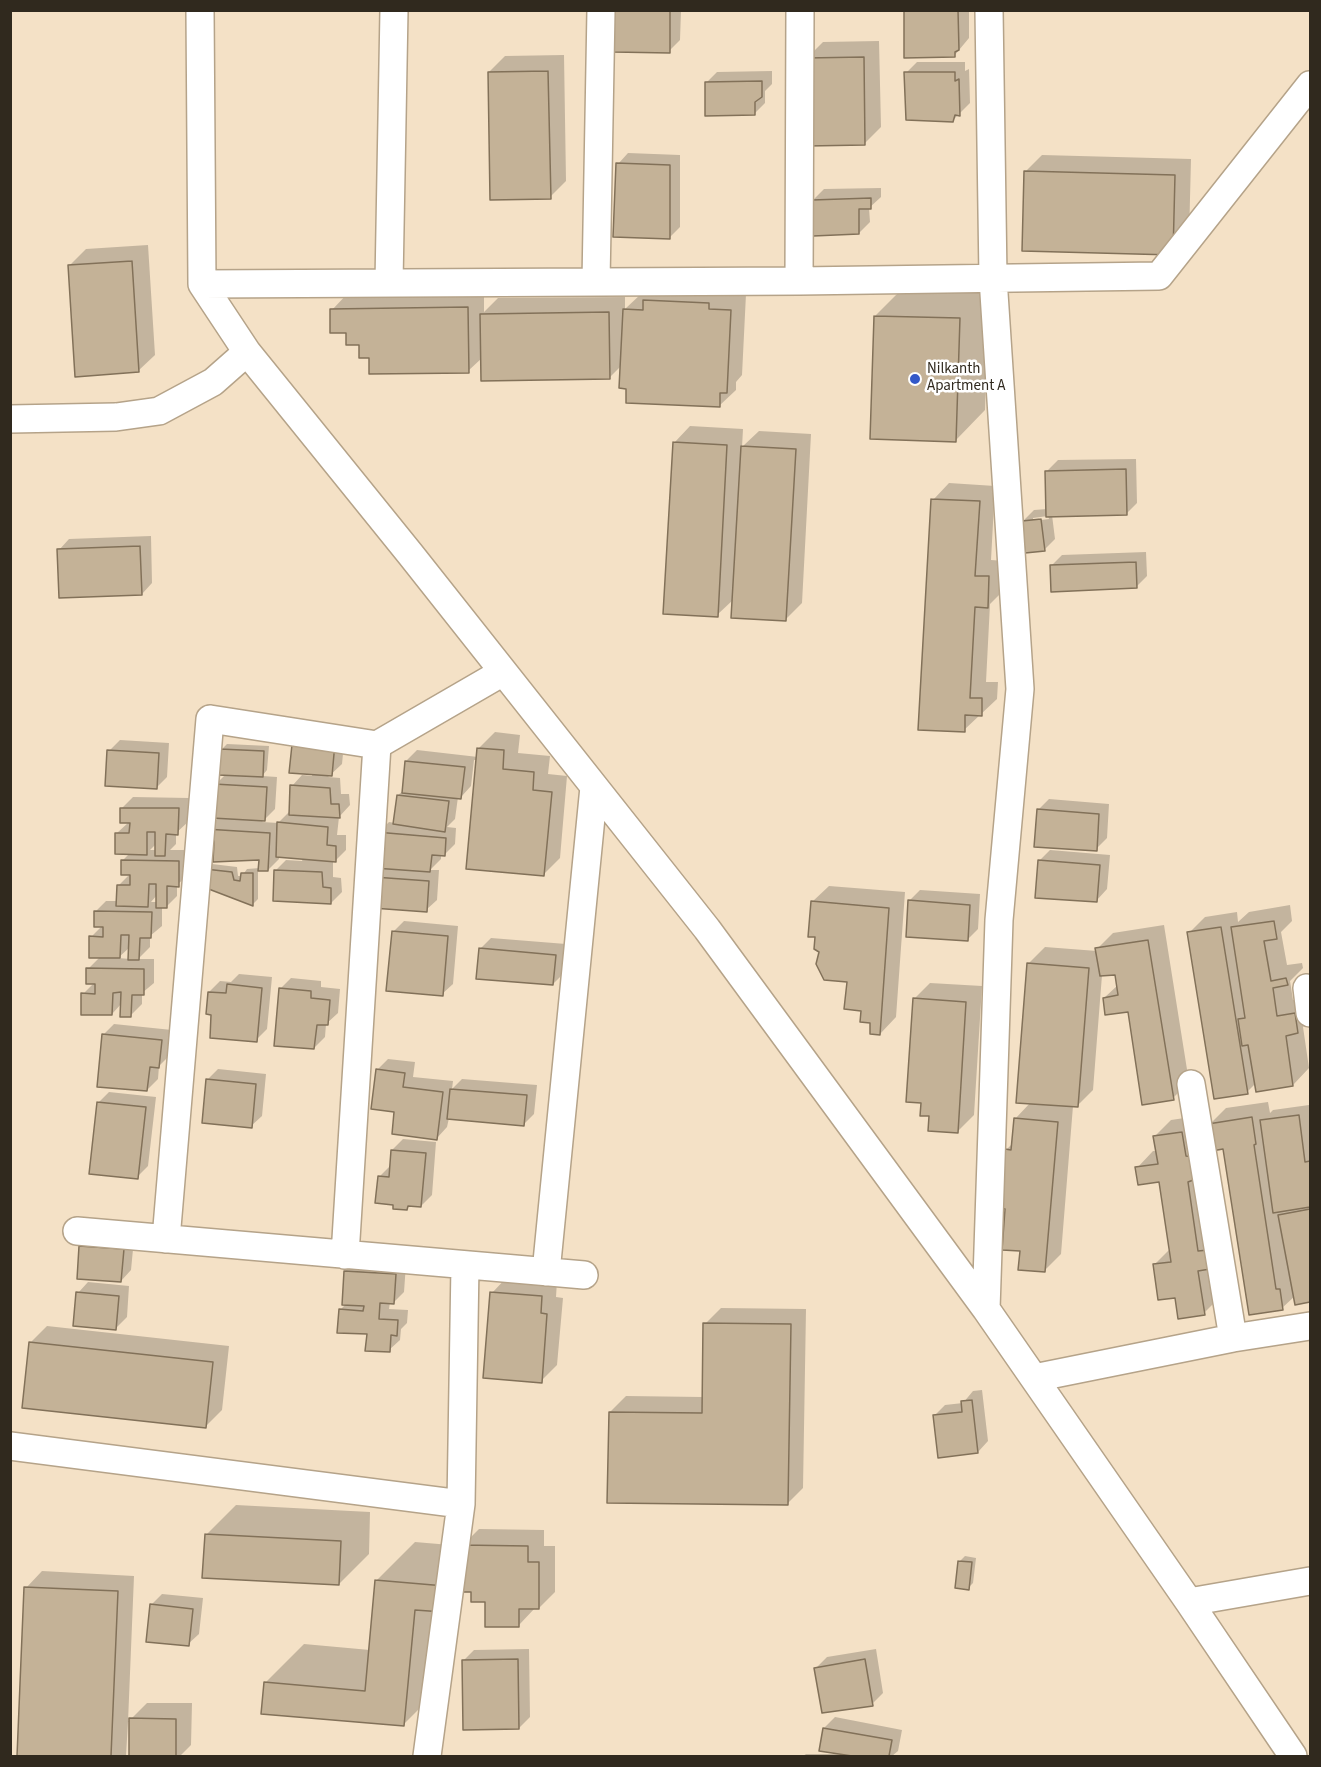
<!DOCTYPE html>
<style>
body{margin:0}
#map{position:relative;width:1321px;height:1767px;overflow:hidden;background:#f4e1c6;font-family:"Source Sans 3",sans-serif}
canvas{display:block}
.frame{position:absolute;inset:0;border:12px solid #30291e;pointer-events:none}
</style>
<div id="map">
<canvas width="1321" height="1767"></canvas>
<div class="frame"></div>
</div>
<script>
const context = document.querySelector('canvas').getContext('2d');
context.lineJoin = 'round';
function paint(path, color) { context.fillStyle = color; context.fill(path, 'evenodd'); }
const toPath = rows => new Path2D(rows.map(r => 'M' + r).join(''));
function strokePath(path, color, width, dash) { context.strokeStyle = color; context.lineWidth = width; context.lineCap = dash ? 'butt' : 'round'; context.setLineDash(dash || []); context.stroke(path); }
function label(font, color, halo, rows, align = 'center') {
  context.font = font + ' "Source Sans 3",sans-serif'; context.lineWidth = 5; context.setLineDash([]); context.textBaseline = 'middle'; context.strokeStyle = halo; context.fillStyle = color; for (const [text, x, y, turn = 0] of rows) {
    context.save(); context.translate(x, y); context.rotate((+turn || 0) * Math.PI / 180); context.textAlign = isNaN(turn) ? turn : align; if (halo) context.strokeText(text, 0, 0); context.fillText(text, 0, 0); context.restore();
  }
}
paint(toPath([
 [615,10,681,10,680,40,669,51],
 [905,10,969,10,969,38,954,56],
 [879,41,881,127,865,143,807,58,823,42],
 [564,55,566,181,550,197,489,72,505,56],
 [917,62,965,62,965,71,969,69,970,103,952,121,906,73],
 [772,71,772,84,765,91,765,103,754,114,706,83,717,72],
 [628,153,680,155,680,227,669,238,618,164],
 [1042,155,1191,159,1189,238,1173,254,1026,171],
 [881,188,881,197,869,208,870,222,859,233,813,200,824,189],
 [148,245,155,355,138,371,70,265,86,249],
 [905,286,989,289,985,410,956,440,875,316],
 [484,292,484,312,498,298,625,297,625,309,641,294,746,294,742,375,736,382,736,390,719,406,628,388,622,365,609,378,482,358,468,371,371,357,361,344,347,332,332,310,348,293],
 [690,426,743,429,742,447,759,431,811,434,802,603,785,620,734,599,717,615,674,443],
 [1136,459,1137,503,1126,514,1052,515,1055,539,1044,550,1023,521,1034,510,1047,509,1047,471,1058,460],
 [1048,516,1049,519,1033,521,1033,518],
 [949,483,995,486,991,560,1005,561,1004,590,990,604,986,682,998,682,997,699,964,730,933,500],
 [151,536,152,583,142,594,59,550,69,539],
 [1146,552,1147,576,1136,587,1051,566,1062,555],
 [495,732,520,735,518,753,550,756,548,774,567,776,560,858,544,874,477,760,474,760,471,786,461,797,458,797,455,819,447,827,456,828,455,844,444,855,441,854,441,859,430,870,439,870,437,900,426,910,375,878,386,867,378,833,389,822,395,823,398,795,403,791,406,761,417,750,478,757,478,749],
 [345,733,342,764,328,777,340,778,341,794,349,794,350,805,339,817,337,835,346,835,346,850,335,861,333,861,333,877,341,878,342,892,331,903,275,871,286,860,302,861,303,858,279,856,279,859,268,870,258,870,258,899,253,904,208,887,207,869,212,864,237,867,238,876,242,876,247,869,260,868,260,859,215,840,207,829,219,817,215,785,226,774,222,749,227,744,269,746,267,770,262,776,277,777,275,809,262,822,278,823,289,812,292,786,302,775,312,776,312,773],
 [120,740,169,743,167,777,156,788,109,751],
 [133,797,189,798,188,822,176,833,176,844,170,850,189,850,189,874,177,885,177,896,166,907,162,907,162,926,150,936,150,947,138,959,154,959,154,983,142,993,142,1004,131,1015,122,1003,112,1014,83,994,95,982,88,969,100,957,91,937,103,925,95,912,106,901,118,901,118,886,130,874,123,860,130,853,117,833,129,822,122,808],
 [157,843,156,850,150,850],
 [157,895,157,902,151,902],
 [130,947,130,959,118,958],
 [1049,799,1109,804,1107,838,1096,849,1038,810],
 [1050,850,1110,855,1107,889,1097,900,1039,861],
 [829,886,905,892,896,1017,880,1034,863,1010,848,981,821,952,812,902],
 [920,890,980,894,978,929,967,940,909,901],
 [1290,905,1292,921,1281,932,1287,965,1302,963,1303,968,1290,981,1293,1000,1310,998,1310,1019,1303,1027,1309,1068,1293,1085,1256,1083,1247,1092,1189,933,1205,917,1237,912,1238,922,1249,912],
 [404,921,458,926,453,984,442,994,393,932],
 [1164,925,1189,1082,1173,1098,1129,1010,1104,998,1118,985,1116,973,1102,975,1093,1090,1077,1106,1073,1106,1061,1254,1044,1271,1021,1249,1007,1208,1006,1150,1013,1143,1015,1119,1031,1102,1028,964,1045,947,1097,951,1097,949,1113,933],
 [491,938,566,944,564,973,553,984,480,949],
 [239,974,272,977,267,1029,256,1040,213,1014,209,992,220,981,231,982],
 [291,978,321,981,321,987,340,989,338,1013,326,1024,325,1037,314,1048,280,989],
 [930,983,982,986,974,1115,957,1132,930,1115,914,999],
 [114,1024,172,1030,169,1056,159,1066,158,1079,147,1090,103,1035],
 [388,1059,415,1062,413,1077,453,1081,452,1089,462,1079,537,1085,534,1114,523,1125,449,1118,447,1127,437,1138,396,1110,377,1070],
 [218,1069,266,1074,262,1116,251,1126,207,1080],
 [109,1092,156,1097,148,1166,137,1177,98,1103],
 [1268,1102,1270,1113,1273,1110,1309,1105,1310,1115,1310,1301,1296,1303,1295,1296,1282,1308,1225,1147,1210,1124,1226,1108],
 [1198,1116,1220,1297,1204,1313,1176,1296,1154,1265,1170,1249,1160,1181,1137,1168,1153,1151,1157,1151,1155,1136,1171,1120],
 [403,1139,436,1142,432,1195,421,1206,410,1205,407,1209,379,1177,390,1166,392,1150],
 [92,1236,134,1239,131,1270,121,1281,81,1247],
 [356,1261,406,1264,404,1292,393,1303,390,1302,389,1309,408,1310,407,1323,401,1329,400,1340,389,1350,340,1310,346,1304,345,1271],
 [508,1276,557,1281,556,1297,563,1298,557,1365,541,1381,492,1293],
 [88,1282,129,1286,127,1317,116,1328,78,1293],
 [721,1308,806,1309,803,1488,787,1504,610,1412,626,1396,703,1397,705,1324],
 [47,1326,229,1346,222,1410,205,1427,31,1342],
 [982,1390,988,1441,978,1452,934,1416,945,1405,963,1403,973,1391],
 [236,1505,370,1512,369,1554,339,1584,206,1535],
 [479,1529,544,1530,544,1546,555,1546,555,1592,539,1608,535,1608,519,1625,473,1590,463,1590,442,1686,403,1725,265,1683,304,1644,370,1650,376,1581,415,1542,462,1546],
 [965,1556,976,1558,973,1583,968,1588,960,1561],
 [42,1571,134,1576,128,1722,147,1703,192,1703,191,1745,180,1756,130,1756,130,1722,128,1722,126,1756,18,1756,26,1588],
 [162,1594,203,1598,199,1634,188,1644,151,1605],
 [529,1649,530,1717,519,1728,463,1661,474,1650],
 [876,1649,883,1693,872,1704,816,1668,827,1657],
 [835,1717,902,1730,898,1751,892,1756,803,1756,806,1754,835,1754,824,1728]
]), '#0003');
const building = toPath([
 [613,10,670,10,670,53,613,52,613,10],
 [904,10,958,10,959,50,955,52,955,57,904,58,904,10],
 [864,57,865,145,807,146,806,58,864,57],
 [548,71,551,199,490,200,488,72,548,71],
 [904,72,955,72,955,81,959,79,960,116,955,115,953,122,906,120,904,72],
 [762,81,762,97,755,102,755,115,705,116,705,82,762,81],
 [616,163,670,165,670,239,613,237,616,163],
 [1024,171,1175,175,1173,255,1022,251,1024,171],
 [871,198,871,209,859,209,859,234,813,236,812,200,871,198],
 [132,261,139,372,75,377,68,265,132,261],
 [643,300,709,303,709,309,731,310,727,393,720,393,720,407,626,403,626,389,619,388,623,309,643,310,643,300],
 [468,307,469,373,369,374,369,358,359,358,359,345,346,345,346,333,330,333,330,309,468,307],
 [609,312,610,379,481,381,480,314,609,312],
 [874,316,960,318,956,442,870,439,874,316],
 [673,442,727,445,718,617,663,614,673,442],
 [741,446,796,449,786,621,731,618,741,446],
 [1126,469,1127,515,1046,517,1045,471,1126,469],
 [931,499,980,501,975,576,989,576,988,608,975,607,970,698,982,698,982,716,965,715,965,732,918,730,931,499],
 [1041,519,1045,551,1025,553,1022,521,1041,519],
 [140,546,142,595,59,598,57,549,140,546],
 [1136,562,1137,588,1051,592,1050,565,1136,562],
 [293,735,335,743,332,776,289,773,293,735],
 [477,748,504,750,503,769,534,772,533,790,552,792,544,876,466,869,477,748],
 [220,749,264,751,263,777,218,775,220,749],
 [107,750,159,753,157,789,105,786,107,750],
 [405,761,465,767,461,799,402,793,405,761],
 [214,784,267,787,265,821,212,818,214,784],
 [290,785,330,788,331,804,339,804,340,818,289,815,290,785],
 [397,795,449,801,445,832,393,824,397,795],
 [120,808,179,808,178,835,166,834,165,856,155,856,155,832,147,832,147,855,115,854,115,833,129,833,130,823,120,823,120,808],
 [1037,809,1099,814,1097,851,1034,847,1037,809],
 [277,822,328,827,327,845,336,846,336,862,276,857,277,822],
 [205,829,270,833,268,871,258,871,259,860,213,862,214,841,205,840,205,829],
 [376,832,446,838,445,856,432,855,430,872,374,868,376,832],
 [121,860,179,861,179,887,167,886,167,908,156,908,156,884,149,884,148,907,116,906,117,885,130,885,130,875,121,875,121,860],
 [1038,860,1100,865,1097,902,1035,898,1038,860],
 [205,869,232,872,234,880,240,881,241,873,253,873,253,906,206,888,205,869],
 [274,870,322,872,323,887,331,888,331,904,273,901,274,870],
 [374,877,429,881,427,912,372,908,374,877],
 [908,900,970,905,968,941,906,937,908,900],
 [811,901,889,908,880,1035,870,1034,870,1023,860,1022,861,1011,844,1009,847,982,824,980,816,964,819,952,814,949,815,937,808,937,811,901],
 [94,911,152,912,151,938,140,938,139,960,128,960,129,935,121,935,120,958,89,958,89,936,103,937,103,927,94,927,94,911],
 [1274,921,1277,939,1264,941,1271,981,1286,978,1288,985,1273,988,1277,1016,1295,1013,1298,1033,1286,1036,1293,1086,1256,1092,1248,1045,1242,1046,1238,1019,1245,1018,1231,927,1274,921],
 [1221,927,1248,1094,1214,1099,1187,932,1221,927],
 [392,931,448,936,443,996,386,991,392,931],
 [1148,940,1174,1100,1142,1105,1128,1012,1105,1015,1103,998,1118,995,1115,975,1100,976,1095,948,1148,940],
 [479,948,556,955,553,985,476,979,479,948],
 [1027,963,1089,968,1078,1107,1016,1103,1027,963],
 [86,968,144,969,144,995,132,995,131,1017,120,1017,121,992,113,993,112,1015,81,1015,81,993,95,994,95,984,86,984,86,968],
 [227,984,262,988,257,1042,210,1038,211,1015,206,1014,208,992,226,993,227,984],
 [279,988,311,991,311,998,330,1000,328,1025,317,1025,314,1049,274,1046,279,988],
 [913,998,966,1002,958,1133,928,1131,929,1116,920,1116,921,1103,906,1102,913,998],
 [102,1034,162,1040,159,1068,150,1067,147,1091,97,1087,102,1034],
 [376,1069,405,1073,403,1087,443,1092,437,1140,392,1134,394,1112,371,1109,376,1069],
 [206,1079,256,1084,252,1128,202,1123,206,1079],
 [450,1089,527,1095,524,1126,447,1119,450,1089],
 [97,1102,146,1107,138,1179,89,1174,97,1102],
 [1299,1115,1305,1162,1310,1161,1310,1207,1273,1213,1260,1120,1299,1115],
 [1252,1117,1256,1144,1254,1145,1276,1289,1280,1289,1283,1310,1249,1315,1223,1149,1212,1151,1208,1124,1252,1117],
 [1014,1118,1058,1122,1045,1272,1018,1270,1020,1251,1002,1250,1005,1209,1000,1208,1005,1149,1011,1150,1014,1118],
 [1182,1132,1186,1156,1192,1157,1196,1179,1188,1182,1198,1251,1208,1250,1210,1269,1198,1271,1205,1315,1178,1319,1175,1298,1158,1300,1153,1264,1171,1262,1159,1182,1138,1185,1135,1167,1158,1164,1153,1136,1182,1132],
 [391,1150,426,1153,421,1207,408,1206,407,1210,393,1209,393,1205,375,1203,378,1176,389,1177,391,1150],
 [1310,1209,1310,1302,1295,1305,1278,1215,1310,1209],
 [79,1246,124,1249,121,1282,77,1279,79,1246],
 [344,1271,396,1274,394,1304,380,1303,379,1319,398,1320,397,1336,391,1335,390,1352,365,1351,367,1334,337,1333,339,1309,363,1311,364,1306,342,1305,344,1271],
 [76,1292,119,1296,116,1330,73,1326,76,1292],
 [490,1292,542,1296,541,1313,547,1314,542,1383,483,1378,490,1292],
 [703,1323,791,1324,788,1505,607,1503,609,1412,702,1413,703,1323],
 [29,1342,213,1362,206,1428,22,1408,29,1342],
 [972,1400,978,1453,938,1458,933,1415,962,1412,961,1401,972,1400],
 [205,1534,341,1541,339,1585,202,1578,205,1534],
 [461,1545,528,1546,528,1562,539,1562,539,1609,519,1609,519,1627,485,1627,485,1602,471,1602,471,1592,460,1592,461,1545],
 [958,1561,972,1562,969,1590,955,1588,958,1561],
 [375,1580,445,1586,443,1612,415,1610,404,1726,261,1714,264,1682,365,1691,375,1580],
 [24,1587,118,1591,111,1756,17,1756,24,1587],
 [150,1604,193,1609,189,1646,146,1642,150,1604],
 [518,1659,519,1729,463,1730,462,1660,518,1659],
 [865,1659,873,1706,822,1713,814,1668,865,1659],
 [129,1718,176,1719,176,1756,129,1756,129,1718],
 [823,1728,892,1740,889,1756,852,1756,819,1751,823,1728]
]);
paint(building, '#c4b297');
strokePath(building, '#827159', 1.5);
const street = toPath([
 [200,10,202,284,247,352,411,555,707,929,986,1309,1189,1602,1293,1756],
 [596,281,601,10],
 [799,281,800,10],
 [389,282,394,10],
 [202,284,799,281,1159,276,1310,85],
 [10,419,116,417,159,411,213,382,247,352],
 [1307,988,1310,1013],
 [1191,1084,1233,1338],
 [77,1231,584,1275],
 [166,1239,210,719,377,745,503,672],
 [345,1255,377,745],
 [546,1272,594,787],
 [986,1309,999,920,1020,689,993,278,989,10],
 [1034,1378,1233,1338,1310,1326],
 [10,1446,461,1504],
 [1189,1602,1310,1581],
 [427,1756,461,1504,465,1265]
]);
strokePath(street, '#b5a389', 30);
strokePath(street, '#fff', 27);
for (const [x, y, r, color] of [
 [915,379,6,"#3358c8"]
]) { const dot = new Path2D(); dot.arc(x, y, r, 0, 2 * Math.PI); context.fillStyle = color; context.fill(dot); strokePath(dot, '#fff', 2); }
label('15px', '#30291e', '#fff', [
 ["Nilkanth",927,370],
 ["Apartment A",927,387]
], 'left');
</script>
